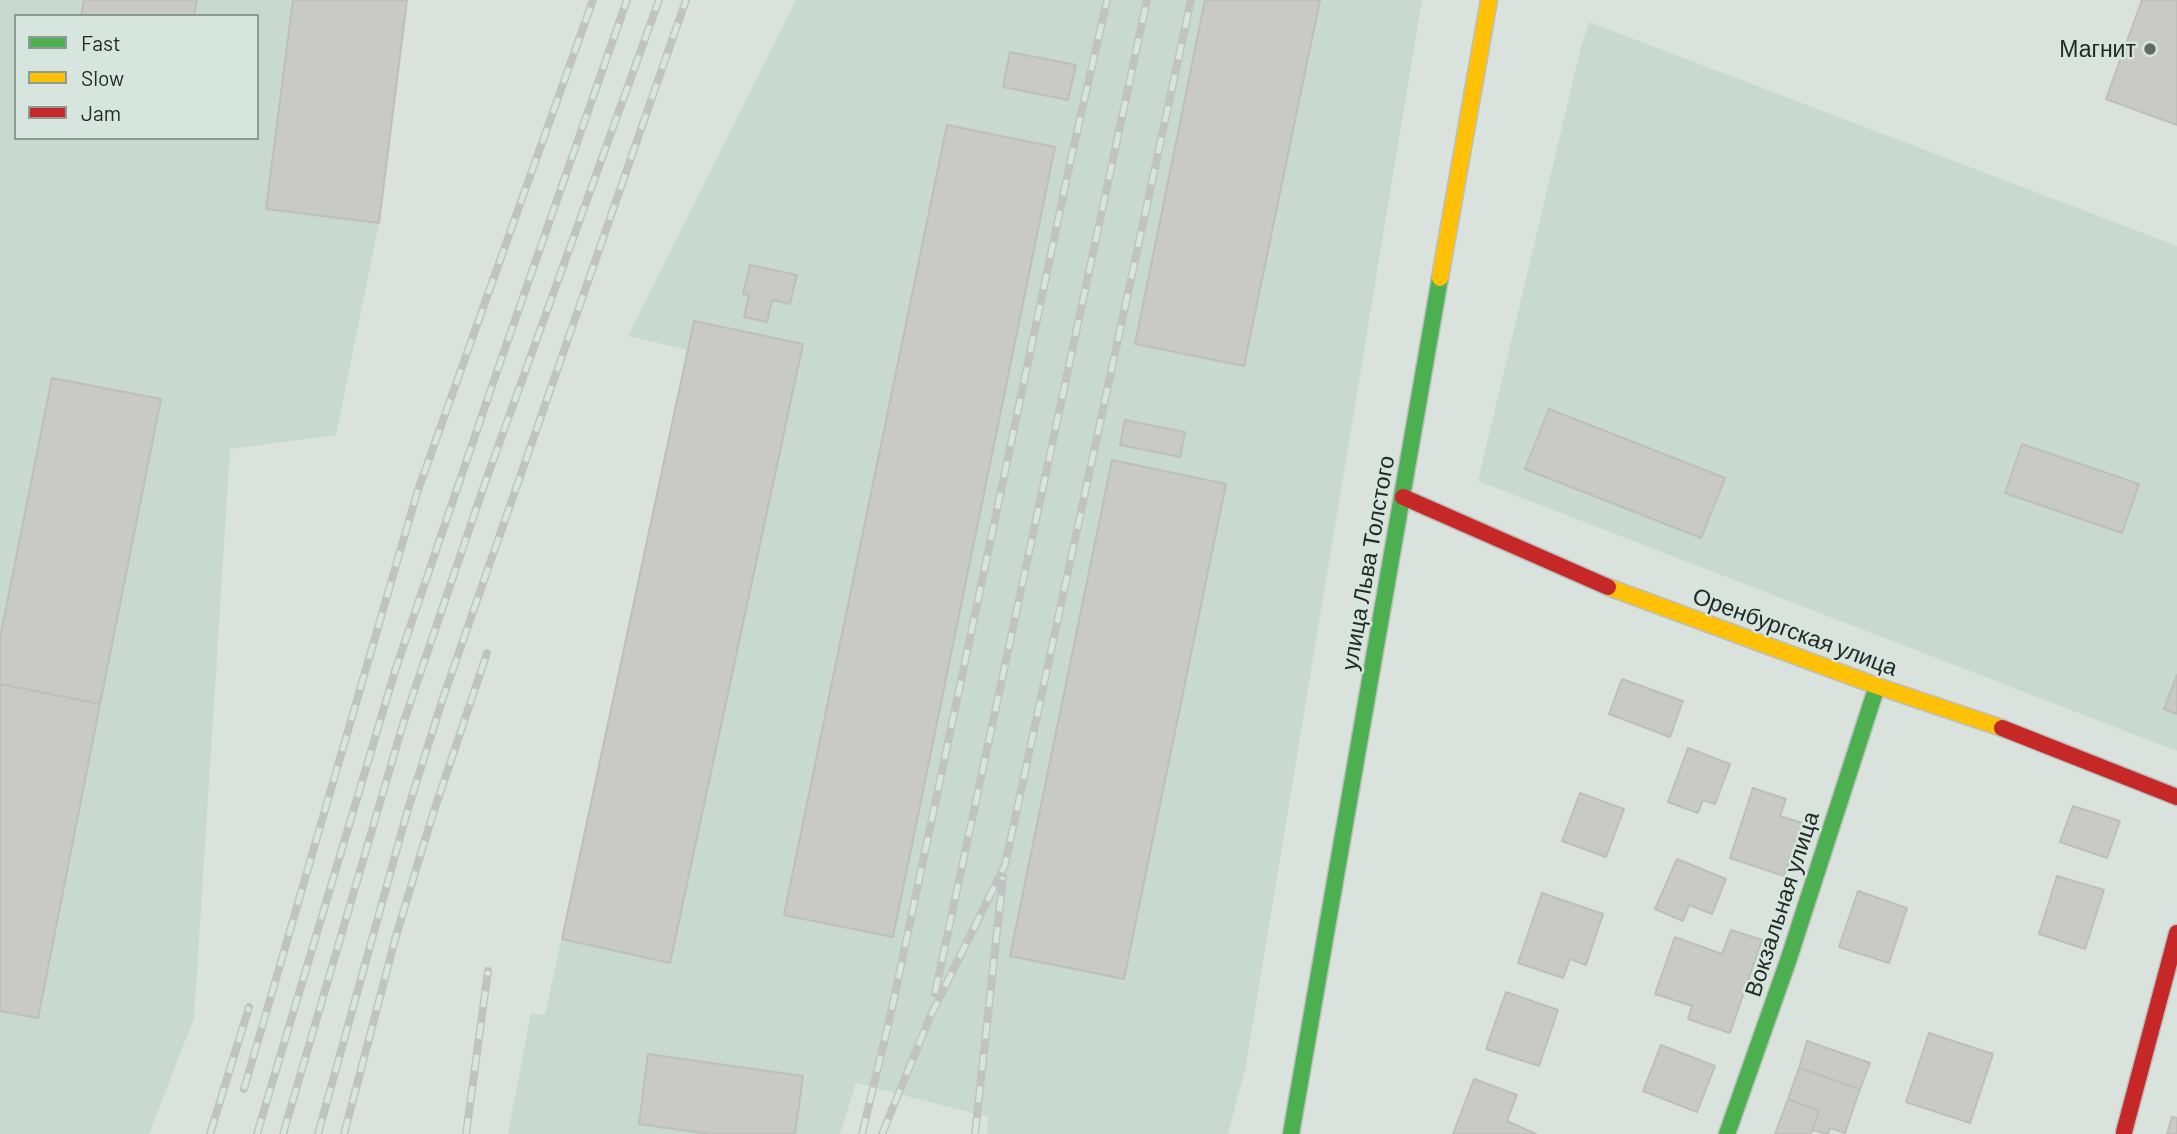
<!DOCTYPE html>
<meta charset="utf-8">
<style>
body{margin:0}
#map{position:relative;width:2177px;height:1134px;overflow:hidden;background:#dae2de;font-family:Barlow,sans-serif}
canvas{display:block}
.legend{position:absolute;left:14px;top:14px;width:245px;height:126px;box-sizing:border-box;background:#d6e6df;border:2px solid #8e9a95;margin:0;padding:9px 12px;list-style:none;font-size:21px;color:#232926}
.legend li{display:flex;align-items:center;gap:14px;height:35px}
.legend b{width:35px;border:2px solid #8e9a95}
</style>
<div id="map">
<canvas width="2177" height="1134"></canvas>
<ul class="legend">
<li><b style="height:9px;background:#4caf50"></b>Fast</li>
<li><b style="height:9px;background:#ffc107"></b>Slow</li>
<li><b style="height:9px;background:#c62828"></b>Jam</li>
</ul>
</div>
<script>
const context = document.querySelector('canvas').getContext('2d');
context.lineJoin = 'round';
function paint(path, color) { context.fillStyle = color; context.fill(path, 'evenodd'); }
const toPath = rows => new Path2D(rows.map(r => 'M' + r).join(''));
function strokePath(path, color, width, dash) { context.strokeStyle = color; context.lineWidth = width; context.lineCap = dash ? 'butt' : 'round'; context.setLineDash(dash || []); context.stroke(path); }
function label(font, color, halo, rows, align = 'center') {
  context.font = font + ' Barlow,sans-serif'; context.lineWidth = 5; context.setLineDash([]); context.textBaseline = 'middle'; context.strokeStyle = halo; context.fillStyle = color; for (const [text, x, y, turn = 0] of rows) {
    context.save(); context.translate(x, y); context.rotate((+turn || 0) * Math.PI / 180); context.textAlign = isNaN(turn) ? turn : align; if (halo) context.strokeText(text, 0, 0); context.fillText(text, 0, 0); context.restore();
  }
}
paint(toPath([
 [0,0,407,0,379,223,336,435,230,449,194,1018,149,1134,0,1134],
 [16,16,257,16,257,138,16,138],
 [796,0,1422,0,1245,1070,1228,1134,987,1134,988,1117,856,1083,840,1134,508,1134,531,1013,545,1015,688,350,628,336],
 [1589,22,2177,246,2177,751,1478,481,1581,47]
]), '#c7d9d1');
const building = toPath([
 [84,0,197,0,194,16,81,16,84,0],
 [293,0,407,0,379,223,266,209,293,0],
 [1205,0,1320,0,1244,366,1135,344,1205,0],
 [2142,0,2177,0,2177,125,2106,99,2142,0],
 [1010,52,1076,65,1068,100,1003,87,1010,52],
 [947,125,1055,147,893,937,784,915,947,125],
 [750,265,797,275,790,304,772,300,767,322,744,317,749,295,743,294,750,265],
 [694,321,803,344,670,963,562,939,694,321],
 [52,378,161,399,100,704,0,684,0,638,52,378],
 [1549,409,1725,478,1701,538,1525,469,1549,409],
 [1125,420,1185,432,1180,457,1120,445,1125,420],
 [2022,444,2139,484,2122,533,2005,493,2022,444],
 [1112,460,1226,484,1124,979,1010,956,1112,460],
 [2177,675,2177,714,2164,709,2177,675],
 [1622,679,1683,701,1670,737,1609,714,1622,679],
 [0,684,100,704,38,1018,0,1011,0,684],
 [1688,748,1730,764,1715,804,1703,800,1698,813,1668,802,1688,748],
 [1753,788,1786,799,1780,816,1802,823,1784,876,1730,858,1753,788],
 [1580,793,1624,809,1606,857,1562,841,1580,793],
 [2073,806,2120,821,2107,858,2060,842,2073,806],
 [1677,859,1726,879,1712,914,1689,905,1683,921,1655,909,1677,859],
 [2057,876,2104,890,2085,949,2039,934,2057,876],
 [1858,891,1907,908,1889,963,1839,947,1858,891],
 [1542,893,1603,914,1586,965,1570,959,1563,978,1518,963,1542,893],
 [1731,930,1762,940,1730,1033,1688,1019,1692,1006,1655,994,1675,937,1722,954,1731,930],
 [1506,992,1558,1010,1539,1066,1486,1049,1506,992],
 [1929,1033,1993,1054,1970,1123,1906,1102,1929,1033],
 [1807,1041,1870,1063,1860,1089,1799,1068,1807,1041],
 [1661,1045,1715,1066,1697,1112,1643,1091,1661,1045],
 [648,1054,803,1076,795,1134,709,1134,639,1124,648,1054],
 [1799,1068,1860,1089,1845,1133,1830,1128,1828,1134,1812,1130,1819,1111,1788,1099,1799,1068],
 [1474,1079,1517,1095,1507,1121,1536,1134,1453,1134,1474,1079],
 [1788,1099,1819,1111,1811,1134,1775,1134,1788,1099],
 [2172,1117,2177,1118,2177,1134,2167,1134,2172,1117]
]);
paint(building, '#c9cac7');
strokePath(building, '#bebebc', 2);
const fast = toPath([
 [1291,1134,1440,278],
 [1727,1134,1788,961,1877,686]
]);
const slow = toPath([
 [1440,278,1489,0],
 [1608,587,1877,686,2002,728]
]);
const jam = toPath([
 [1403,497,1608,587],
 [2002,728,2177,797],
 [2124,1132,2177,933]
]);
strokePath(fast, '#bac0bd', 19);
strokePath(slow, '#bac0bd', 19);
strokePath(jam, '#bac0bd', 19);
strokePath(fast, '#4caf50', 16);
strokePath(slow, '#ffc107', 16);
strokePath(jam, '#c62828', 16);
const rail = toPath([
 [935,993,1147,0],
 [244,1089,417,493,593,0],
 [210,1134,249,1007],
 [257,1134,395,671,493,383,627,0],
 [283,1134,403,724,485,483,659,0],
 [318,1134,408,809,443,698,686,0],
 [344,1134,396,936,431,820,487,653],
 [466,1134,488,971],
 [862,1134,891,1013,1070,163,1107,0],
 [882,1134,930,1017,1005,865,1191,0],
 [975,1134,1003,877]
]);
strokePath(rail, '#c0c3c2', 8);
strokePath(rail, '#d6e6df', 5, [16]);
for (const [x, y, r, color] of [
 [2150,49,7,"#636a66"]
]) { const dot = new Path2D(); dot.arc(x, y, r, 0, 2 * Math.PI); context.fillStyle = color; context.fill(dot); strokePath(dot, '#d6e6df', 2.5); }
label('23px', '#232926', '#d6e6df', [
 ["Магнит",2136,49]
], 'right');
label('23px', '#232926', '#d6e6df', [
 ["улица Льва Толстого",1368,563,-80],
 ["Оренбургская улица",1795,632,20],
 ["Вокзальная улица",1782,904,-72]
]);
</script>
